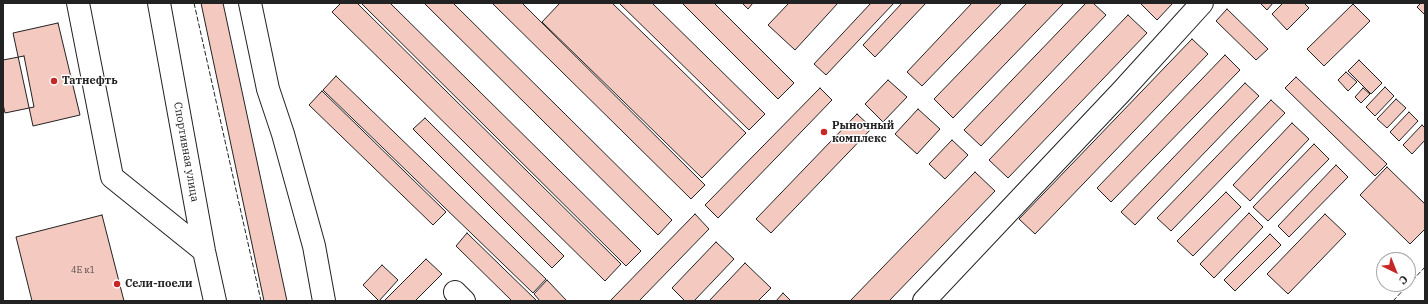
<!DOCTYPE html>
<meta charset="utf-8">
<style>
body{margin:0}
#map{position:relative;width:1428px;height:304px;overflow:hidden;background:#fff;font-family:"IBM Plex Serif",serif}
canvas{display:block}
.frame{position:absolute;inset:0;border:4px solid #222;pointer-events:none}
.north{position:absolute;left:1376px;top:252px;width:40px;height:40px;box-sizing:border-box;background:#fff;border:1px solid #a7a7a7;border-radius:50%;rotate:137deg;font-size:11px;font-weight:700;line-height:16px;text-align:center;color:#222}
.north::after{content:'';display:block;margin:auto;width:14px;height:18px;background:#c62828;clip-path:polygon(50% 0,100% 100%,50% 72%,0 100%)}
</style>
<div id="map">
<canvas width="1428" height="304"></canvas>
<div class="frame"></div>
<div class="north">С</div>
</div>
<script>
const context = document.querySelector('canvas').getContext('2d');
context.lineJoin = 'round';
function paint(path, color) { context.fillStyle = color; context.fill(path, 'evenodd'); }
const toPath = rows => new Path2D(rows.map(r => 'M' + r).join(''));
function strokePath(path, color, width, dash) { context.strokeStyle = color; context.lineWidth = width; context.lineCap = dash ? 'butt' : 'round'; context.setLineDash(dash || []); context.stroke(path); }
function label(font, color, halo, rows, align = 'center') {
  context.font = font + ' "IBM Plex Serif",serif'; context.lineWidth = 3; context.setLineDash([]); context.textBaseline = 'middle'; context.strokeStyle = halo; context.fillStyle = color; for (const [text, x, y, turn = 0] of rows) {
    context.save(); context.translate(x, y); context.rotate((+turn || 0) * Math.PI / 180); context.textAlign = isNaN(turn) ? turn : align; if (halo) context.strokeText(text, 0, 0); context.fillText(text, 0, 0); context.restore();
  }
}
const building = toPath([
 [201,3,223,3,287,301,264,301,201,3],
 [341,3,357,3,621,264,605,281,332,12,341,3],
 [361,3,390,3,641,251,626,266,361,3],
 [424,3,453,3,672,220,658,235,424,3],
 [492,3,522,3,705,185,691,199,492,3],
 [560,3,612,3,746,133,702,178,542,22,560,3],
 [619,3,652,3,765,114,749,130,619,3],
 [682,3,714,3,794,83,778,99,682,3],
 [742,3,753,3,748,9,742,3],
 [789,3,838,3,795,50,768,25,789,3],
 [871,3,894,3,826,75,814,64,871,3],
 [902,3,926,3,875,57,863,45,902,3],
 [972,3,1002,3,922,86,907,72,972,3],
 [1027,3,1064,3,953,118,934,99,1027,3],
 [1086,3,1093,3,1106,15,981,146,964,130,1086,3],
 [1140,3,1173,3,1157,20,1140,3],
 [1260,3,1273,3,1267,10,1260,3],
 [1283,3,1304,3,1309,8,1287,30,1272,14,1283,3],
 [1421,3,1425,3,1425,15,1417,7,1421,3],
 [1353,4,1370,21,1324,66,1307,49,1353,4],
 [1227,9,1268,49,1256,60,1216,21,1227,9],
 [1128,15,1147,33,1008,178,989,160,1128,15],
 [58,23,80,115,33,126,13,33,58,23],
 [1192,39,1208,54,1035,234,1019,219,1192,39],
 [1225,55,1240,70,1111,202,1097,188,1225,55],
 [24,56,34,107,5,113,3,104,3,60,24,56],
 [1359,60,1382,83,1371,94,1348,71,1359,60],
 [1346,72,1357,82,1348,91,1338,80,1346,72],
 [336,76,546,279,533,293,323,90,336,76],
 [1296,77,1387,164,1375,176,1285,88,1296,77],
 [888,80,907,97,883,122,865,104,888,80],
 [1245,83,1259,96,1135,225,1121,212,1245,83],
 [1385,87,1394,96,1375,116,1366,107,1385,87],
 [820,88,832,100,718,218,705,205,820,88],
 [1363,88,1370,94,1361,103,1355,97,1363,88],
 [322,91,446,212,433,225,309,105,322,91],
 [1396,99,1406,108,1387,128,1377,119,1396,99],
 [1271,100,1285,113,1171,231,1157,218,1271,100],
 [918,109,940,129,917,154,895,134,918,109],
 [1409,112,1418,121,1399,141,1390,132,1409,112],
 [857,114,872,128,771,233,756,219,857,114],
 [425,118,564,256,552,268,413,129,425,118],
 [1292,123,1309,139,1250,201,1233,185,1292,123],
 [1422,125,1425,128,1425,140,1412,154,1403,145,1422,125],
 [952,140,968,155,945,179,929,164,952,140],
 [1314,144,1329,159,1268,221,1253,207,1314,144],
 [1336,165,1348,177,1289,237,1278,226,1336,165],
 [1387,167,1425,204,1425,229,1410,244,1360,195,1387,167],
 [975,172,995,191,889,301,850,301,975,172],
 [1226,192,1241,207,1193,256,1177,241,1226,192],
 [1249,213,1263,227,1214,278,1200,264,1249,213],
 [695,214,709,229,639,301,610,301,695,214],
 [1325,214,1346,234,1288,294,1267,274,1325,214],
 [102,215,124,301,32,301,16,237,102,215],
 [467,233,537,301,512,301,456,246,467,233],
 [1270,234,1281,245,1235,291,1224,280,1270,234],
 [716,242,734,259,694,301,685,301,672,288,716,242],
 [426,259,442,274,415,301,384,301,426,259],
 [745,263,771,288,758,301,709,301,745,263],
 [382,265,398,280,379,301,363,285,382,265],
 [547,280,567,301,540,301,534,294,547,280],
 [783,293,791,301,776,301,783,293]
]);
paint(building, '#f3c9c0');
strokePath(building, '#222', 1);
const minor = toPath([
 [78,3,112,177,204,251],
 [159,3,204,251,215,301],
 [250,3,268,89,283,134,314,246,324,301],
 [455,292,464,301],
 [924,301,1122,91,1202,3]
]);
strokePath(minor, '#222', 24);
strokePath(minor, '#fff', 22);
strokePath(toPath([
 [194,3,261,301],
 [1393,301,1425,267]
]), '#222', 1, [5, 2]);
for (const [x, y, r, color] of [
 [54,81,4,"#c62828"],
 [824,132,4,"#c62828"],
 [117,284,4,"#c62828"]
]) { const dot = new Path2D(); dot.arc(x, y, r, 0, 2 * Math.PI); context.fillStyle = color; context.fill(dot); strokePath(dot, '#fff', 1.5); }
label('9px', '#564c4a', null, [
 ["4Е к1",83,270]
]);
label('bold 11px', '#222', '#fff', [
 ["Татнефть",62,81],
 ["Рыночный",832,126],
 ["комплекс",832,139],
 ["Сели-поели",125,284]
], 'left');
label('11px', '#222', '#fff', [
 ["Спортивная улица",186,152,80]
]);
</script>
